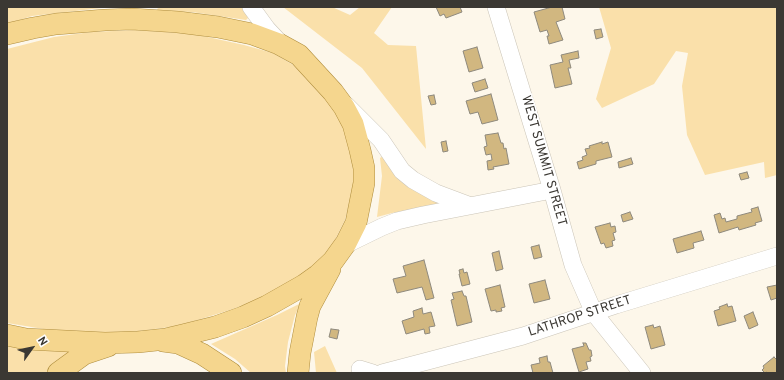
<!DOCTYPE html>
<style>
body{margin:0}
#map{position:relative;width:784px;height:380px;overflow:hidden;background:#fdf7ea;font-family:Overpass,sans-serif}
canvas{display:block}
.frame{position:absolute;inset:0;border:8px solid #3b3833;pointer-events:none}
.north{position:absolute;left:12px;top:328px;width:40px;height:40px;-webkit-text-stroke:3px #fff;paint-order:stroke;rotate:57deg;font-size:11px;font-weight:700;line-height:16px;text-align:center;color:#3b3833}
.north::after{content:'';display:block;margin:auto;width:14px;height:18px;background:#3b3833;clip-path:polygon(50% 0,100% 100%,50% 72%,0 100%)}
</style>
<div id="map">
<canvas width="784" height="380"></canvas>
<div class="frame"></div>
<div class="north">N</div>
</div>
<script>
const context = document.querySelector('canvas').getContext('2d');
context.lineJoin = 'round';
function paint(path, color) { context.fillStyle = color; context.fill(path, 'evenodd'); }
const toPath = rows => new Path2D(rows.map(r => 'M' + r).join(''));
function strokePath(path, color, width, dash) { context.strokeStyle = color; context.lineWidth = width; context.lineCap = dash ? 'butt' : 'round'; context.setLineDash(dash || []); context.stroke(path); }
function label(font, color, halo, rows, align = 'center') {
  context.font = font + ' Overpass,sans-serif'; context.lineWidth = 3; context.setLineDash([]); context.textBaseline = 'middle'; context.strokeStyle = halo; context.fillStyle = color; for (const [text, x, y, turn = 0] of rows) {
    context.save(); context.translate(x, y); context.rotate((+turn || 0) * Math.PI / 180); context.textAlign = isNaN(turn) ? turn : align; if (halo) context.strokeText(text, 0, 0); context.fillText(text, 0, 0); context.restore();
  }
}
paint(toPath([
 [7,7,110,7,32,16,7,24],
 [160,7,242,7,248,18,246,20,192,12,158,11,157,9],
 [283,7,332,7,350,15,360,7,392,7,374,33,388,45,416,46,426,149,362,68],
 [599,7,777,7,777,175,765,178,764,162,705,175,687,135,682,86,688,53,676,51,654,84,602,108,596,99,611,48],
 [136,30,194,34,244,45,273,53,305,72,327,95,345,125,352,153,354,186,345,220,331,248,306,274,272,295,227,311,178,326,123,333,62,332,7,323,7,49,54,37,91,32],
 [383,156,444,203,392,213,377,217,382,176,380,158],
 [301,303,295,315,288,342,285,366,286,373,251,373,235,359,211,344,277,315],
 [7,346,49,351,79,351,51,368,46,373,7,373],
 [325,346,337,373,316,373,314,352]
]), '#fae0aa');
const building = toPath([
 [436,7,460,7,462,12,446,18,444,14,440,16,436,7],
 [552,7,562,7,565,19,556,22,563,40,549,44,547,36,549,36,547,30,540,32,534,12,552,7],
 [601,29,603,37,596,39,594,30,601,29],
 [477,47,483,68,469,72,463,51,477,47],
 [578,51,579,58,569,60,571,68,568,68,572,84,555,88,550,65,563,62,561,55,578,51],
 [485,79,488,88,475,92,472,83,485,79],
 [491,94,498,120,482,124,478,112,470,114,466,101,491,94],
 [434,95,436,104,431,105,428,96,434,95],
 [498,133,501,143,503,143,504,149,506,148,509,164,493,167,494,169,488,170,487,161,492,160,491,154,486,155,484,147,487,146,485,135,498,133],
 [446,141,448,151,443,152,441,142,446,141],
 [602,142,602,144,608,142,612,157,596,161,596,164,579,169,577,162,583,160,582,157,587,155,585,149,590,148,589,146,602,142],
 [631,158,633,164,619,168,618,162,631,158],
 [747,172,749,178,741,180,739,174,747,172],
 [758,207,762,221,755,223,756,225,739,230,738,227,719,233,714,215,720,213,722,219,725,218,726,222,737,219,737,216,752,212,751,209,758,207],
 [630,212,633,219,623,222,621,215,630,212],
 [610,223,611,227,615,226,616,232,613,233,615,240,612,241,613,246,606,248,604,243,601,244,595,227,610,223],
 [701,231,704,240,693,243,694,248,677,253,673,239,701,231],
 [539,245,542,257,534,259,531,247,539,245],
 [499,251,503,269,496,271,492,253,499,251],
 [424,260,434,298,426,300,422,287,397,293,393,279,406,276,403,266,424,260],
 [463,269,464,273,467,272,470,284,462,286,459,274,460,274,459,270,463,269],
 [545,280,550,299,534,303,529,284,545,280],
 [500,285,505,307,501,308,502,311,496,312,496,310,491,311,485,289,500,285],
 [777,285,777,298,771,300,767,287,777,285],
 [462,291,464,296,466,296,472,322,457,326,451,300,454,299,452,293,462,291],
 [727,304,728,307,732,306,736,321,718,326,714,311,720,309,719,307,727,304],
 [422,308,423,314,431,312,435,326,429,327,430,333,425,334,424,329,406,334,402,321,414,317,413,311,422,308],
 [753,312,758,325,749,329,744,316,753,312],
 [653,325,654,328,660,326,665,345,651,349,645,327,653,325],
 [331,329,339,330,337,339,329,337,331,329],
 [583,343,586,343,589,350,591,350,592,356,590,357,591,361,586,362,588,369,579,372,572,349,584,346,583,343],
 [547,356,548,362,550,362,553,373,533,373,531,365,540,363,539,358,547,356],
 [774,357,777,360,777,373,768,373,767,372,765,373,762,370,764,368,763,366,774,357]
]);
paint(building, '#d1b780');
strokePath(building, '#8e897d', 1);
const minor = toPath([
 [251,7,267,29,282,45],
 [496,7,552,190,573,265,594,313,642,373],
 [346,105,381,140,402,171,413,180,436,193,468,205],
 [343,246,382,227,397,221,423,215,552,190],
 [360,369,373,373],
 [382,373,523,336,616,305,777,256]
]);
const major = toPath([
 [7,34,33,28,56,24,105,20,132,19,178,22,218,27,252,34,279,44,299,55,333,92,344,107,353,124,360,150,364,168,364,183,356,223,346,243,333,261,318,275,304,285,267,306,243,317,215,327,183,335,166,339,138,342,105,343,26,339,7,335],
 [163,341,178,343,202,354,231,373],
 [58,373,84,354,108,346],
 [298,373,300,353,307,317,310,306,330,269]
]);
strokePath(minor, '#cbc5b8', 18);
strokePath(major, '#af8d3d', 22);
strokePath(minor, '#fff', 17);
strokePath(major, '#f5d68e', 21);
label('13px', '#3b3833', '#fff', [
 ["WEST SUMMIT STREET",543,161,74],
 ["LATHROP STREET",580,317,-18]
]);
</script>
